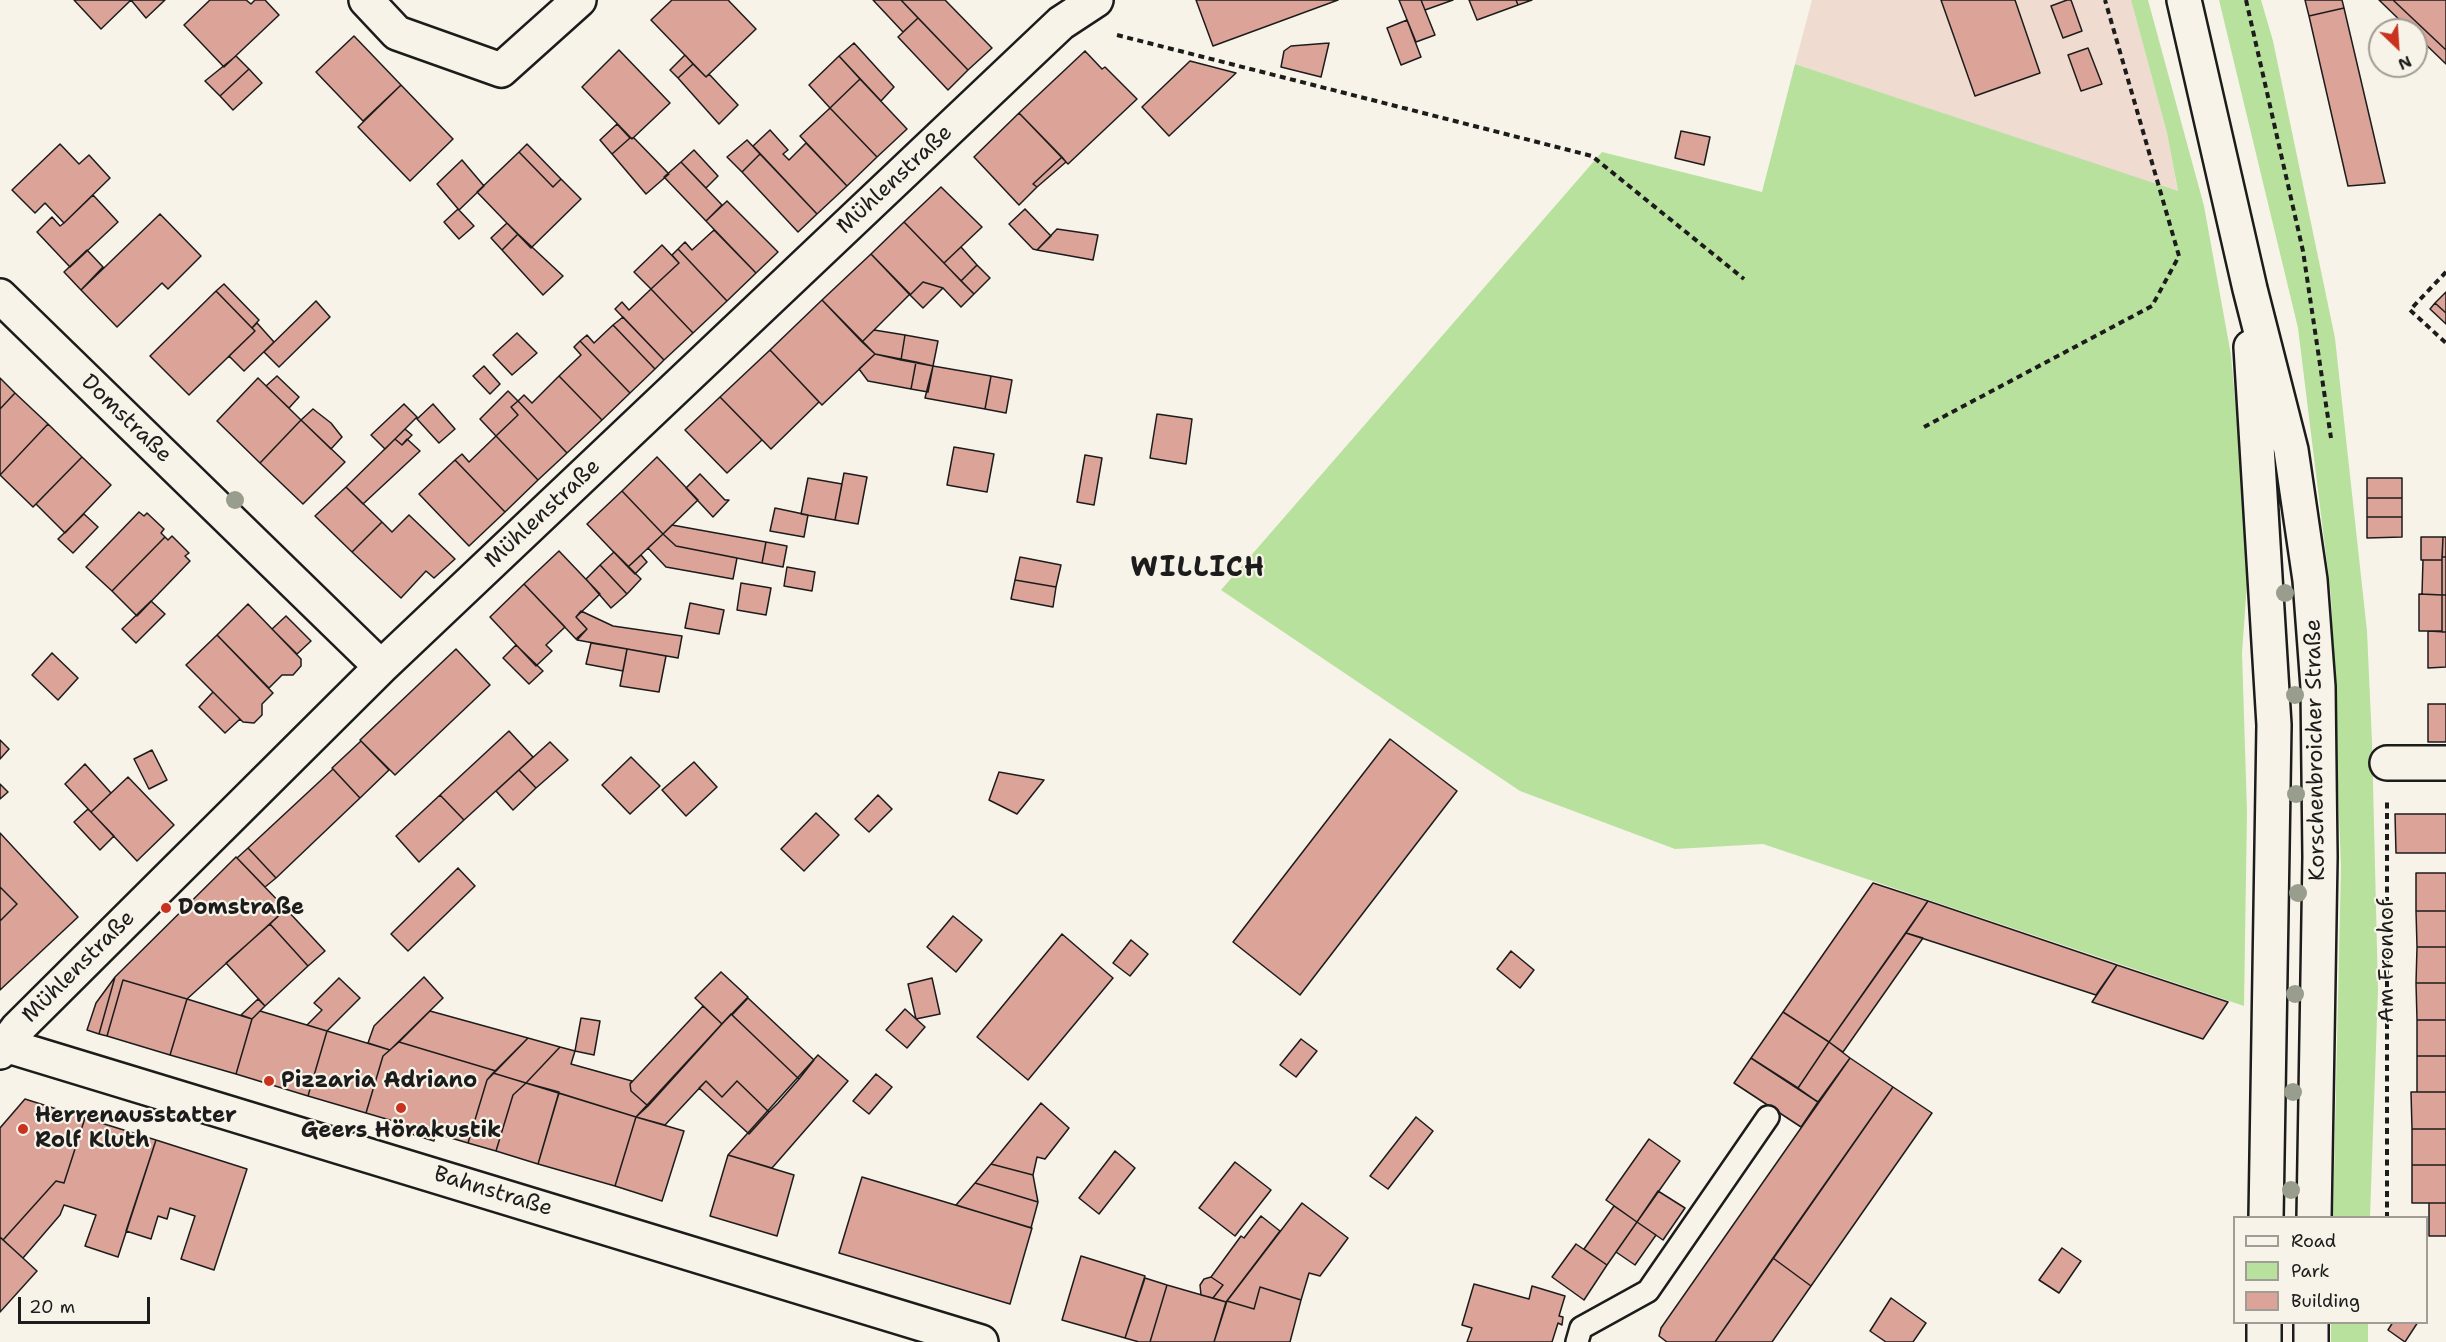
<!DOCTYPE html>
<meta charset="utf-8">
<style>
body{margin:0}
#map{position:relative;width:2446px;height:1342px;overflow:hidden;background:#f7f3e8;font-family:"Shantell Sans",sans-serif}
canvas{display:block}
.legend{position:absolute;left:2233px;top:1216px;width:195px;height:108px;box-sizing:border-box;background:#f7f3e8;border:2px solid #9f9d96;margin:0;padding:8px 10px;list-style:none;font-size:18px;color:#1c1c1c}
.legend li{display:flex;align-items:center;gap:12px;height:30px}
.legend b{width:30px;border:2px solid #9f9d96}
.north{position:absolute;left:2368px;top:18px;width:60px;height:60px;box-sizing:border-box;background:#f7f3e8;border:2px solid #9f9d96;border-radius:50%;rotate:155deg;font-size:16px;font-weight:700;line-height:24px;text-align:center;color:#1c1c1c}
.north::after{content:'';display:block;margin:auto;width:21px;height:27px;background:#c8321e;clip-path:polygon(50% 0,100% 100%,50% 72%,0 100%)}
.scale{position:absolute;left:18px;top:1297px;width:132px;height:27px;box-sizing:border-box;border:3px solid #1c1c1c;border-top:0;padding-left:8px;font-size:18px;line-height:21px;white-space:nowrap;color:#1c1c1c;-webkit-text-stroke:4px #f7f3e8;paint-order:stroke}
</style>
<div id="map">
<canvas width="2446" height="1342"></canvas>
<ul class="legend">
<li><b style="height:8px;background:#f7f3e8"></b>Road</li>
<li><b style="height:16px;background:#b8e19e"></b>Park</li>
<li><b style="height:16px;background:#dca398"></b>Building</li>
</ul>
<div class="north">N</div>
<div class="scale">20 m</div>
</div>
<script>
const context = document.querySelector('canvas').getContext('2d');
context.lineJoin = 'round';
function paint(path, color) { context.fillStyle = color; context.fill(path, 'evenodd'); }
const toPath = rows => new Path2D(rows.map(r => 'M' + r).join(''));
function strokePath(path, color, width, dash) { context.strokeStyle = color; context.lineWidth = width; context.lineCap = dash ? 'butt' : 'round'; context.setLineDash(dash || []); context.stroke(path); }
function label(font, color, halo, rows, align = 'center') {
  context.font = font + ' "Shantell Sans",sans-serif'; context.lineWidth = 4.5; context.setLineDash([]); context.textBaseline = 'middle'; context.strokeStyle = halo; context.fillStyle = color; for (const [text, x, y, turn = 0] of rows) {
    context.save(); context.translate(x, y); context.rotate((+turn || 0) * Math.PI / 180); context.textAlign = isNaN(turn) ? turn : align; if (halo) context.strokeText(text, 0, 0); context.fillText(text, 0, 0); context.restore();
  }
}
paint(toPath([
 [1812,0,2131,0,2167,133,2178,192,1795,64]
]), '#efdbd0');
paint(toPath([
 [2131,0,2148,0,2204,206,2231,355,2249,555,2242,653,2247,811,2244,1006,1763,844,1675,849,1520,791,1221,590,1602,152,1762,192,1795,64,2178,191,2167,133],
 [2219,0,2261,0,2273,41,2335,338,2367,631,2372,742,2378,990,2370,1217,2333,1217,2341,868,2331,596,2298,328],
 [2331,1323,2368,1323,2368,1342,2331,1342]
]), '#b8e19e');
const building = toPath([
 [74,0,131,0,101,29,74,0],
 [131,0,165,0,146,18,131,0],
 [210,0,246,0,251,4,255,0,265,0,279,15,224,67,184,25,210,0],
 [672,0,728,0,756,29,706,77,651,20,672,0],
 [873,0,901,0,918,18,903,32,873,0],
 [901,0,945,0,992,48,968,70,901,0],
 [1196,0,1338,0,1213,46,1196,0],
 [1399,0,1421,0,1435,35,1416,42,1399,0],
 [1421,0,1453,0,1425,10,1421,0],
 [1469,0,1516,0,1518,5,1477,20,1469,0],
 [1516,0,1532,0,1518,5,1516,0],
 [1941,0,2015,0,2040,73,1975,96,1941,0],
 [2067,0,2071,0,2082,31,2063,38,2051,6,2067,0],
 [2305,0,2342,0,2344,8,2309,16,2305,0],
 [2379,0,2393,0,2446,50,2446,64,2416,35,2416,30,2410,30,2379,0],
 [2393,0,2446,0,2446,50,2393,0],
 [2344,8,2385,183,2348,186,2309,16,2344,8],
 [918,18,968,70,948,90,898,37,918,18],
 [1407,20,1421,57,1401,65,1387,28,1407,20],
 [354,36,401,85,363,121,316,72,354,36],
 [854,43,894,87,881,101,839,56,854,43],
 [1329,43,1321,77,1281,67,1284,51,1291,46,1329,43],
 [2088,48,2102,84,2081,91,2068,55,2088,48],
 [619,50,670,103,632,139,582,87,619,50],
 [1085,51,1102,69,1105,67,1137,99,1068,164,1019,113,1085,51],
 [685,55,693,64,678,78,670,70,685,55],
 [236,56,249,69,220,96,205,81,236,56],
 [839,56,860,79,830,108,809,85,839,56],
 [1190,61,1236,73,1169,136,1142,107,1190,61],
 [693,64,706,77,709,74,738,105,719,124,678,78,693,64],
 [249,69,262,83,233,110,220,96,249,69],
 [860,79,907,129,877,157,830,108,860,79],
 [401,85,453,139,410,181,358,127,401,85],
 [830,108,877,157,847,186,800,136,830,108],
 [1019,113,1062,157,1033,184,1037,187,1019,205,974,157,1019,113],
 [617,124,630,138,612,154,600,140,617,124],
 [770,130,788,150,783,154,789,160,806,143,847,186,817,214,753,146,770,130],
 [1681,131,1710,137,1704,165,1675,158,1681,131],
 [630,138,634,138,669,174,646,194,612,154,630,138],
 [747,140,760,154,742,172,727,157,747,140],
 [60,144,79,164,89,155,110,178,64,223,45,203,35,213,12,190,60,144],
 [527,144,561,179,553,187,519,152,527,144],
 [694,150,718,176,706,188,681,162,694,150],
 [519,152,553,187,561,179,581,199,531,248,477,192,519,152],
 [760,154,817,214,798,232,742,172,760,154],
 [1062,157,1066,162,1037,187,1033,184,1062,157],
 [462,160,484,186,459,210,437,184,462,160],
 [681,162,722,205,706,221,664,177,681,162],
 [941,187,982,227,944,263,904,222,941,187],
 [93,195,118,222,70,267,37,232,52,217,60,226,64,223,93,195],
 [727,201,778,252,756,273,706,221,727,201],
 [458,209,474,226,459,239,444,222,458,209],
 [1025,209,1051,236,1037,250,1033,249,1009,224,1025,209],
 [160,214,201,256,168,289,162,283,117,327,81,290,160,214],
 [904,222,974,294,961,307,943,288,923,282,910,295,871,254,904,222],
 [507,223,518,234,502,250,491,238,507,223],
 [1057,229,1098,235,1093,260,1037,250,1057,229],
 [714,230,756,273,727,301,678,249,685,242,692,250,714,230],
 [518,234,563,276,543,295,502,250,518,234],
 [662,245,679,263,651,289,634,272,662,245],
 [961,247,977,265,961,281,944,263,961,247],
 [678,249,727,301,693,333,651,289,679,263,672,255,678,249],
 [87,250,103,267,81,290,64,272,87,250],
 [871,254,910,294,862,342,822,300,871,254],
 [977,265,990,278,974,294,961,281,977,265],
 [923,282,943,288,923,308,910,295,923,282],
 [224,284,259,320,252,328,216,291,224,284],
 [651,289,693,333,664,360,615,309,622,302,629,310,651,289],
 [216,291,255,331,189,395,150,356,216,291],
 [2446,292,2446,313,2435,303,2446,292],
 [822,300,875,354,822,405,770,350,822,300],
 [316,301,330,317,279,367,264,352,316,301],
 [2435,303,2446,313,2446,324,2430,309,2435,303],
 [623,317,664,360,655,369,613,325,623,317],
 [257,323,274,342,244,371,229,356,255,331,252,328,257,323],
 [613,325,655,369,630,393,580,341,587,335,594,343,613,325],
 [874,330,905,335,901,360,875,354,862,342,874,330],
 [517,333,537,353,512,375,493,355,517,333],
 [905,335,938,341,933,366,901,360,905,335],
 [580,341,630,393,602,420,559,376,581,355,574,347,580,341],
 [770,350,819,402,771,449,720,397,770,350],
 [875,354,916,362,911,389,868,381,859,369,875,354],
 [916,362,933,366,928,392,911,389,916,362],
 [484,366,500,384,490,394,473,376,484,366],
 [933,366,991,376,985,409,925,398,933,366],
 [277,376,299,397,289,408,266,386,277,376],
 [559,376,602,420,567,453,518,401,524,395,532,403,559,376],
 [991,376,1012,380,1006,413,985,409,991,376],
 [0,378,15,393,0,409,0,378],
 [258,378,301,420,260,463,217,421,258,378],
 [508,391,518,401,511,407,518,415,496,436,480,419,508,391],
 [15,393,48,424,0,475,0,409,15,393],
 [720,397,762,440,727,473,685,430,720,397],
 [518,401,567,453,538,480,496,436,518,415,511,407,518,401],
 [404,404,417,417,385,449,371,435,404,404],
 [433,404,455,429,439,443,417,419,433,404],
 [313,409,331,423,342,437,331,449,301,420,313,409],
 [1157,414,1192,419,1186,464,1150,458,1157,414],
 [301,420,345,462,303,504,260,463,301,420],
 [48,424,82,457,33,507,0,475,48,424],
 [405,429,412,435,402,445,395,439,405,429],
 [496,436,538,480,505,512,455,460,462,454,469,462,496,436],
 [395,439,402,445,407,439,420,451,363,504,346,487,395,439],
 [954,447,994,454,987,492,947,485,954,447],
 [1085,455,1102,458,1094,505,1077,502,1085,455],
 [82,457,111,485,65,533,36,504,82,457],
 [657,457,698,500,663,534,622,491,657,457],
 [455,460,505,512,469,546,419,494,455,460],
 [844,473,867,477,858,524,835,520,844,473],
 [700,474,725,500,729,500,713,517,686,488,700,474],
 [808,478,842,484,835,520,801,514,808,478],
 [2367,478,2402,478,2402,498,2367,498,2367,478],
 [346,487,382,522,352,552,315,516,346,487],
 [622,491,663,534,628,567,587,524,622,491],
 [2367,498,2402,498,2402,517,2367,517,2367,498],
 [775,508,808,515,804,537,770,531,775,508],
 [139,512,144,516,147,513,164,529,161,533,165,537,112,591,86,567,139,512],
 [84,514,98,527,73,553,58,539,84,514],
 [409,515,455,559,434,578,426,571,401,598,352,552,382,522,392,532,409,515],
 [2367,517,2402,517,2402,537,2367,538,2367,517],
 [672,525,766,542,762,563,676,546,663,534,672,525],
 [663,534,676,546,737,558,733,579,666,567,648,548,663,534],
 [172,536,189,553,185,556,190,561,137,616,112,591,165,537,168,540,172,536],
 [2421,537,2443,537,2442,560,2421,560,2421,537],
 [2443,537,2446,537,2446,557,2442,557,2443,537],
 [766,542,787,546,783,567,762,563,766,542],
 [559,551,600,594,576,617,587,629,576,639,524,584,559,551],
 [614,552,641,579,627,594,600,565,614,552],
 [641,555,647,562,635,574,628,567,641,555],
 [1020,557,1061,565,1056,587,1015,580,1020,557],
 [2442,557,2446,557,2446,595,2442,595,2442,557],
 [2423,560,2442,560,2442,595,2422,594,2423,560],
 [600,565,627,594,611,608,586,579,600,565],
 [787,567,815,572,812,591,784,586,787,567],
 [1015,580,1056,587,1053,607,1011,599,1015,580],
 [741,583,771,588,766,615,737,610,741,583],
 [524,584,565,627,546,645,552,651,536,666,490,617,524,584],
 [2419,594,2442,595,2442,631,2419,631,2419,594],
 [2442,595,2446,595,2446,632,2442,632,2442,595],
 [151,601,165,614,136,643,122,629,151,601],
 [690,603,724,610,719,634,685,628,690,603],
 [248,604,301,659,301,666,293,675,282,675,269,688,217,635,248,604],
 [581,611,613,626,682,636,678,658,577,640,587,629,576,617,581,611],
 [286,616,311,641,297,654,272,629,286,616],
 [2428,631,2446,632,2446,667,2428,668,2428,631],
 [217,635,273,693,262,704,262,715,254,723,243,722,186,665,217,635],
 [591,643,627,649,623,671,586,664,591,643],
 [516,645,543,671,529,684,503,658,516,645],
 [456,649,490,685,395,775,360,740,456,649],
 [627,649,666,656,659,692,620,686,627,649],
 [52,653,78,678,58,700,32,675,52,653],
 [213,692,240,719,225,733,199,707,213,692],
 [2428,704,2446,704,2446,742,2428,742,2428,704],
 [509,731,533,757,464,820,440,795,509,731],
 [1390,739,1457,791,1300,995,1233,942,1390,739],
 [0,740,9,749,0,759,0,740],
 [361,741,389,770,360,798,332,768,361,741],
 [550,742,568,760,536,788,519,770,550,742],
 [152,750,167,780,149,789,134,759,152,750],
 [631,757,660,786,630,814,602,785,631,757],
 [694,762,717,787,686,816,662,790,694,762],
 [85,764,111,793,91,812,65,784,85,764],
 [333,769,360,798,276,878,248,848,333,769],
 [519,770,536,788,513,810,496,791,519,770],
 [999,772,1044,780,1017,814,989,800,999,772],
 [128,777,174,825,137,861,91,812,128,777],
 [0,784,8,792,0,799,0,784],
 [440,795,464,820,419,862,396,836,440,795],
 [878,795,892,809,869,832,855,819,878,795],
 [88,809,114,836,100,850,74,822,88,809],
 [816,813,839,835,804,871,781,849,816,813],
 [2395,814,2446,814,2446,853,2396,853,2395,814],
 [0,833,78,917,0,990,0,921,17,904,0,887,0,833],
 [248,848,276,878,265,887,237,858,248,848],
 [236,857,286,909,187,999,123,980,107,1036,99,1034,115,977,236,857],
 [458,868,475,886,408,951,391,934,458,868],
 [2416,873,2446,873,2446,911,2416,911,2416,873],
 [1873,883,1928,901,1829,1042,1783,1012,1873,883],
 [0,887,17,904,0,921,0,887],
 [1928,901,2117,965,2096,995,1906,933,1928,901],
 [286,909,325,951,308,966,270,924,286,909],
 [2416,911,2446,911,2446,947,2417,947,2416,911],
 [953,916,982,940,956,972,927,947,953,916],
 [270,924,308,966,265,1006,226,963,270,924],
 [1906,933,1923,938,1843,1052,1829,1042,1906,933],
 [1062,934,1113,978,1028,1080,977,1037,1062,934],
 [1131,940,1148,954,1130,976,1113,963,1131,940],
 [2417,947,2446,947,2446,983,2416,983,2417,947],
 [1511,951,1534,970,1520,988,1497,969,1511,951],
 [2117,965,2228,1002,2203,1039,2092,1002,2117,965],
 [721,972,748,997,722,1024,695,998,721,972],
 [115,977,99,1034,87,1030,96,1003,115,977],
 [424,977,443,998,390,1050,368,1043,374,1026,424,977],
 [339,978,360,998,327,1031,307,1025,322,1010,314,1003,339,978],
 [932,978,940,1014,916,1019,908,984,932,978],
 [123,980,187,999,170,1055,107,1036,123,980],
 [2416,983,2446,983,2446,1020,2417,1020,2416,983],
 [748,998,814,1060,799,1079,732,1015,748,998],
 [187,999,252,1019,236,1074,170,1055,187,999],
 [258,999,265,1006,252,1019,241,1015,258,999],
 [703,1006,722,1024,648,1106,631,1091,630,1084,703,1006],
 [905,1009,925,1027,907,1048,886,1030,905,1009],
 [260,1011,327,1031,308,1096,236,1074,252,1019,260,1011],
 [430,1011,528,1038,496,1071,399,1042,430,1011],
 [1783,1012,1829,1042,1798,1088,1751,1058,1783,1012],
 [731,1014,799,1079,778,1103,769,1112,737,1081,722,1097,706,1081,665,1125,636,1117,731,1014],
 [581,1018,600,1021,594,1055,575,1051,581,1018],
 [2417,1020,2446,1020,2446,1056,2417,1056,2417,1020],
 [327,1031,390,1050,383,1056,366,1113,308,1096,327,1031],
 [528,1038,560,1047,526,1083,493,1073,528,1038],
 [1301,1039,1317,1051,1296,1077,1280,1065,1301,1039],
 [399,1042,496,1071,487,1080,468,1143,366,1113,383,1056,399,1042],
 [1829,1042,1850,1058,1818,1102,1798,1088,1829,1042],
 [560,1047,575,1051,571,1064,632,1081,630,1084,631,1091,648,1106,636,1117,526,1083,560,1047],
 [818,1055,848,1081,772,1168,728,1155,818,1055],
 [2417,1056,2446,1056,2446,1092,2417,1092,2417,1056],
 [1751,1058,1818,1102,1801,1127,1734,1083,1751,1058],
 [1850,1058,1893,1087,1715,1342,1667,1342,1659,1336,1661,1328,1850,1058],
 [493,1073,526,1083,513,1095,496,1151,468,1143,487,1080,493,1073],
 [876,1074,892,1087,869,1114,853,1101,876,1074],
 [706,1081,722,1097,737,1081,769,1112,749,1134,699,1088,706,1081],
 [526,1083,559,1092,538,1164,496,1151,513,1095,526,1083],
 [1893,1087,1932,1113,1811,1286,1773,1258,1893,1087],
 [2411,1092,2446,1092,2446,1129,2412,1129,2411,1092],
 [559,1093,636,1117,615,1186,538,1164,559,1093],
 [25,1099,85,1118,64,1183,56,1181,3,1240,0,1237,0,1128,25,1099],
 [1041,1103,1069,1128,1045,1159,1037,1157,1033,1175,991,1164,1041,1103],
 [636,1117,684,1131,662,1201,615,1186,636,1117],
 [1416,1117,1433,1131,1388,1189,1370,1176,1416,1117],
 [85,1118,156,1140,118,1257,85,1246,96,1215,64,1205,60,1215,23,1258,3,1240,56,1181,64,1183,85,1118],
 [400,1123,435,1133,434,1141,398,1130,400,1123],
 [2412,1129,2446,1129,2446,1165,2412,1165,2412,1129],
 [1649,1139,1680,1161,1637,1222,1606,1200,1649,1139],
 [156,1140,247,1169,214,1270,181,1259,195,1216,170,1208,167,1219,158,1216,151,1239,126,1231,156,1140],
 [1115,1151,1135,1168,1099,1214,1079,1198,1115,1151],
 [728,1155,794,1175,777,1236,710,1216,728,1155],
 [1235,1162,1271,1190,1235,1236,1199,1208,1235,1162],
 [991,1164,1033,1175,1038,1202,975,1183,991,1164],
 [2412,1165,2446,1165,2446,1203,2412,1203,2412,1165],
 [862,1177,1032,1228,1010,1304,839,1253,862,1177],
 [975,1183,1038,1202,1031,1228,956,1205,975,1183],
 [1658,1191,1685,1208,1663,1240,1637,1222,1658,1191],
 [1302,1203,1348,1238,1320,1276,1309,1273,1301,1300,1260,1287,1254,1309,1227,1301,1302,1203],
 [2429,1203,2446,1203,2446,1236,2429,1236,2429,1203],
 [1614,1206,1637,1222,1607,1265,1584,1249,1614,1206],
 [1261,1216,1280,1231,1226,1302,1213,1298,1223,1285,1211,1277,1241,1236,1244,1238,1261,1216],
 [1637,1222,1656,1235,1635,1265,1616,1252,1637,1222],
 [0,1237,37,1271,0,1312,0,1237],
 [1576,1244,1607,1265,1584,1300,1552,1277,1576,1244],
 [2062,1248,2081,1261,2059,1293,2039,1280,2062,1248],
 [1081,1256,1145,1276,1125,1338,1062,1320,1081,1256],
 [1773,1258,1811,1286,1772,1342,1715,1342,1773,1258],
 [1211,1277,1223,1285,1213,1298,1201,1295,1200,1285,1204,1279,1211,1277],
 [1145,1278,1167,1285,1150,1342,1139,1342,1125,1338,1145,1278],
 [1474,1284,1529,1299,1532,1286,1565,1296,1559,1316,1563,1317,1562,1325,1558,1323,1552,1342,1467,1342,1472,1328,1462,1325,1474,1284],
 [1167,1285,1226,1302,1214,1342,1150,1342,1167,1285],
 [1260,1287,1301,1300,1290,1342,1214,1342,1227,1301,1254,1309,1260,1287],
 [1891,1298,1926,1323,1913,1342,1886,1342,1870,1331,1891,1298],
 [2393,1322,2418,1322,2405,1342,2388,1330,2393,1322]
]);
paint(building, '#dca398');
strokePath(building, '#1c1c1c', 1.5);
const service = toPath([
 [1577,1342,1581,1328,1648,1291,1768,1117]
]);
const minor = toPath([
 [366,0,397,33,501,70,579,0],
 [0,296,381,667],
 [2387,763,2446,763],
 [5,1045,981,1342],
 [0,1052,17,1029,381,667,1061,23,1096,0]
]);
const secondary = toPath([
 [2184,0,2250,289,2291,450,2310,580,2318,687,2320,857,2314,1218],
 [2251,347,2274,725,2266,1218],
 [2311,1322,2311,1342],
 [2264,1342,2264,1322]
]);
strokePath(service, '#1c1c1c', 26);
strokePath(minor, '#1c1c1c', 38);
strokePath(secondary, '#1c1c1c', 38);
strokePath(toPath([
 [2246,0,2303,251,2331,438],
 [1117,35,1592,156,1744,279],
 [2446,272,2410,310,2446,343],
 [1924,427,2152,306,2179,256,2105,0],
 [2387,1218,2387,802]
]), '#1c1c1c', 4, [6, 4.5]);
strokePath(service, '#f7f3e8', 21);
strokePath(minor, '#f7f3e8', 33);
strokePath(secondary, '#f7f3e8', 33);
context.fillStyle = '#989d8d';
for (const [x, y] of [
 [235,500],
 [2285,593],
 [2295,695],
 [2296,794],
 [2298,893],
 [2295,994],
 [2293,1092],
 [2291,1190]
]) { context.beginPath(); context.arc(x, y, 9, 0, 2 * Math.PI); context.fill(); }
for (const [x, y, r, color] of [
 [166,908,6,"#c8321e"],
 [269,1081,6,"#c8321e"],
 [401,1108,6,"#c8321e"],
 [23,1129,6,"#c8321e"]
]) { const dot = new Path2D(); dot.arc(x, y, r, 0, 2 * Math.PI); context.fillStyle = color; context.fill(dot); strokePath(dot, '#f7f3e8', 2); }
label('22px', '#1c1c1c', '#f7f3e8', [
 ["Mühlenstraße",895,180,-43],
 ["Domstraße",126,419,44],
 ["Mühlenstraße",543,514,-43],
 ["Korschenbroicher Straße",2316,750,-91],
 ["Am Fronhof",2387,961,-90],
 ["Mühlenstraße",79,967,-45],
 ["Bahnstraße",493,1192,17]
]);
label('bold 22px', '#1c1c1c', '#f7f3e8', [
 ["Domstraße",178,908],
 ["Pizzaria Adriano",281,1081],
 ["Herrenausstatter",35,1116],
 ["Rolf Kluth",35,1141],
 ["Geers Hörakustik",401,1131,"center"]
], 'left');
context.letterSpacing = '1.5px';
label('bold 28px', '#1c1c1c', '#f7f3e8', [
 ["WILLICH",1198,569]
]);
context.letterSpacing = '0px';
</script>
